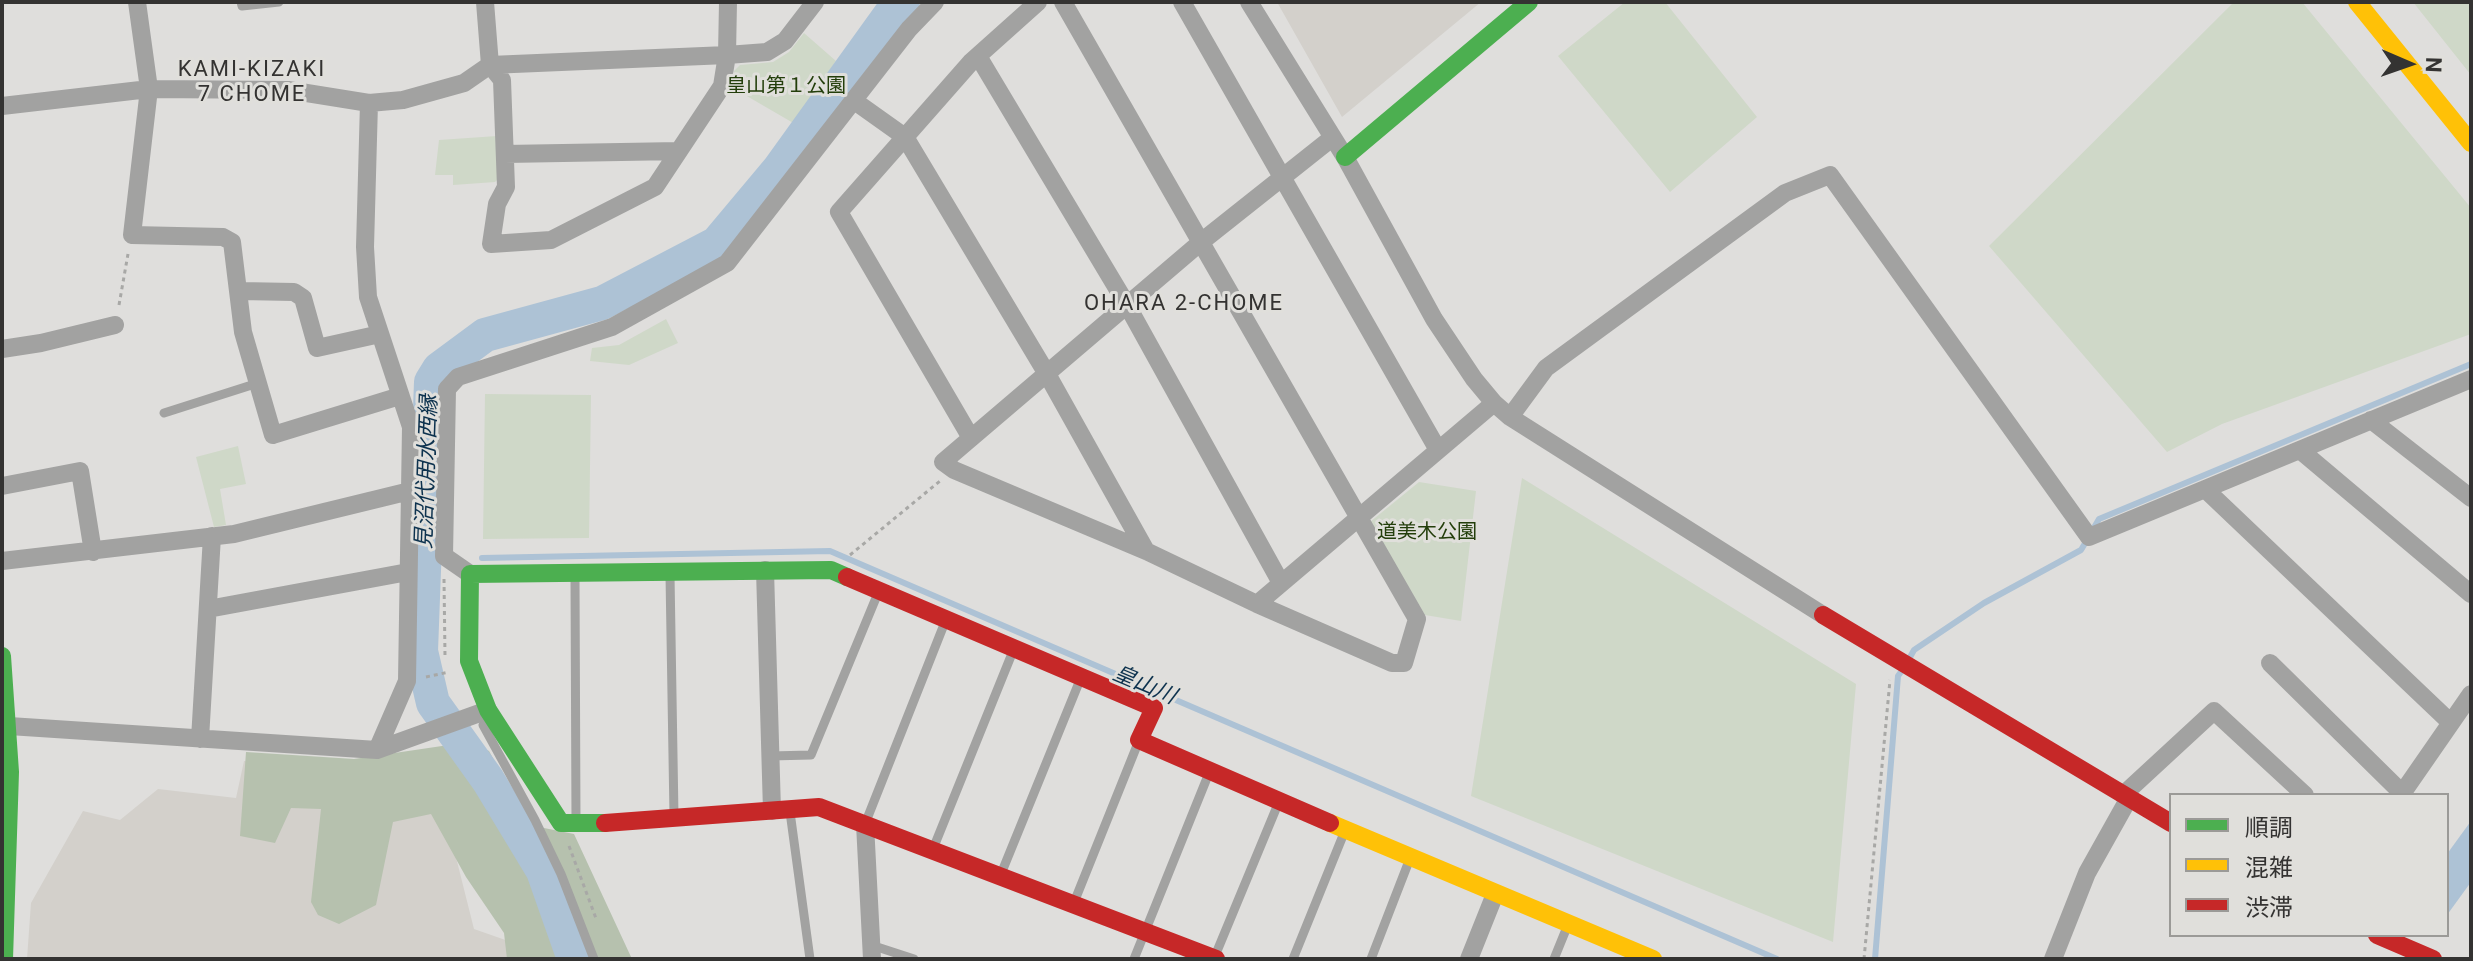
<!DOCTYPE html>
<meta charset="utf-8">
<style>
body{margin:0}
#map{position:relative;width:2473px;height:961px;overflow:hidden;background:#dfdedc;font-family:Roboto,"Noto Sans JP",sans-serif}
canvas{display:block}
.frame{position:absolute;inset:0;border:4px solid #343332;pointer-events:none}
.legend{position:absolute;left:2169px;top:793px;width:280px;height:144px;box-sizing:border-box;background:#e0dfdb;border:2px solid #9b9a97;margin:0;padding:10px 14px;list-style:none;font-size:24px;color:#343332}
.legend li{display:flex;align-items:center;gap:16px;height:40px}
.legend b{width:40px;border:2px solid #9b9a97}
.north{position:absolute;left:2369px;top:24px;width:80px;height:80px;-webkit-text-stroke:6px #e0dfdb;paint-order:stroke;rotate:92deg;font-size:22px;font-weight:700;line-height:32px;text-align:center;color:#343332}
.north::after{content:'';display:block;margin:auto;width:28px;height:36px;background:#343332;clip-path:polygon(50% 0,100% 100%,50% 72%,0 100%)}
</style>
<div id="map">
<canvas width="2473" height="961"></canvas>
<div class="frame"></div>
<ul class="legend">
<li><b style="height:10px;background:#4caf50"></b>順調</li>
<li><b style="height:10px;background:#ffc107"></b>混雑</li>
<li><b style="height:10px;background:#c62828"></b>渋滞</li>
</ul>
<div class="north">N</div>
</div>
<script>
const context = document.querySelector('canvas').getContext('2d');
context.lineJoin = 'round';
function paint(path, color) { context.fillStyle = color; context.fill(path, 'evenodd'); }
const toPath = rows => new Path2D(rows.map(r => 'M' + r).join(''));
function strokePath(path, color, width, dash) { context.strokeStyle = color; context.lineWidth = width; context.lineCap = dash ? 'butt' : 'round'; context.setLineDash(dash || []); context.stroke(path); }
function label(font, color, halo, rows, align = 'center') {
  context.font = font + ' Roboto,"Noto Sans JP",sans-serif'; context.lineWidth = 6; context.setLineDash([]); context.textBaseline = 'middle'; context.strokeStyle = halo; context.fillStyle = color; for (const [text, x, y, turn = 0] of rows) {
    context.save(); context.translate(x, y); context.rotate((+turn || 0) * Math.PI / 180); context.textAlign = isNaN(turn) ? turn : align; if (halo) context.strokeText(text, 0, 0); context.fillText(text, 0, 0); context.restore();
  }
}
paint(toPath([
 [1277,2,1481,2,1342,117],
 [430,754,474,929,514,943,516,959,27,959,31,903,83,811,120,820,158,789,236,798,244,761,347,768]
]), '#d3d0cb');
paint(toPath([
 [1625,2,1665,2,1757,117,1670,192,1558,56],
 [2234,2,2302,2,2471,208,2471,334,2222,424,2167,452,1989,246],
 [2413,2,2471,2,2471,75],
 [804,33,836,61,795,124,733,88,734,71,740,65,773,62,789,52],
 [497,136,499,178,495,182,453,185,453,175,435,175,439,140],
 [666,319,678,343,629,365,590,361,592,348,619,345],
 [485,394,591,395,589,538,483,539],
 [238,446,246,484,220,489,226,525,214,527,196,457],
 [1522,478,1856,684,1833,942,1471,796],
 [1419,482,1476,491,1461,621,1425,615,1370,522]
]), '#cfd8c8');
paint(toPath([
 [469,742,489,751,529,825,574,834,632,959,507,959,504,933,466,877,431,814,393,822,376,905,339,924,318,915,311,902,321,809,291,808,275,843,240,836,246,752,354,759]
]), '#b6c1ae');
paint(toPath([
 [2471,821,2471,882,2447,915,2447,854]
]), '#adc2d5');
strokePath(toPath([
 [2092,531,2099,519,2471,364],
 [482,558,830,551,1777,959],
 [1909,659,1914,650,1984,603,2081,550,2087,540],
 [1875,959,1898,676,1903,669]
]), '#adc2d5', 6);
strokePath(toPath([
 [574,959,543,871,488,780,433,703,421,651,431,382,439,369,485,335,602,303,717,243,779,169,892,12,903,2]
]), '#adc2d5', 34);
strokePath(toPath([
 [119,305,128,254],
 [850,555,940,481],
 [444,579,445,656],
 [426,677,449,672],
 [569,846,597,921],
 [1864,959,1890,680]
]), '#a8a8a6', 3, [4, 4]);
strokePath(toPath([
 [241,2,242,6,279,2],
 [164,413,258,383],
 [670,575,674,816],
 [575,577,576,822],
 [483,725,535,820,561,874,594,959],
 [770,756,811,755,878,593],
 [790,812,810,959],
 [865,824,945,622],
 [933,849,1013,651],
 [1001,874,1080,680],
 [1075,900,1138,743],
 [871,945,914,959],
 [1215,956,1278,804],
 [1134,959,1209,773],
 [1293,959,1344,833],
 [1371,959,1409,861],
 [1554,959,1567,927]
]), '#a2a2a1', 9);
strokePath(toPath([
 [137,2,149,89,132,235,223,237,232,242,243,332,273,435,400,396],
 [728,2,727,55,722,86,655,187,551,240,491,244,497,204,506,187,502,80,490,65,727,55,767,52,785,41,815,2],
 [1063,2,1417,619,1404,663,1392,663,1257,604],
 [1182,2,1438,450],
 [1249,2,1345,157,1434,319,1474,379,1494,403,1510,417,1823,615],
 [978,56,1127,305,1281,583],
 [853,100,905,137,1047,374,1146,551],
 [369,103,365,247,368,297,411,427,407,681,377,750],
 [2,106,149,89,288,90,369,103,403,100,464,83,490,65,485,2],
 [1332,138,1201,242,943,462,954,470,1146,551,1257,604,1494,403],
 [505,154,679,151],
 [240,291,294,292,303,298,317,348,380,334],
 [2,349,41,343,115,325],
 [1510,417,1546,368,1785,193,1830,175,2089,537,2471,379],
 [2371,420,2471,498],
 [971,438,839,212,971,62,1038,2],
 [2300,450,2471,594],
 [2,486,80,471,93,552],
 [2205,489,2451,723],
 [2,561,234,534,410,491],
 [765,570,772,811],
 [470,574,444,556,447,389,458,377,612,327,727,263,909,29,935,2],
 [208,609,408,572],
 [2270,663,2402,793],
 [9,726,377,750,488,710],
 [200,739,212,536],
 [2123,795,2214,711,2305,795],
 [2401,795,2471,694],
 [865,824,872,959],
 [1469,959,1495,894],
 [2053,959,2087,873,2129,798]
]), '#a2a2a1', 18);
strokePath(toPath([
 [1345,157,1529,2],
 [2,656,10,772,4,959],
 [605,823,561,823,488,710,469,661,470,574,831,570,847,577]
]), '#4caf50', 18);
strokePath(toPath([
 [2357,2,2471,143],
 [1330,823,1653,959]
]), '#ffc107', 18);
strokePath(toPath([
 [847,577,1154,708,1139,740,1330,823],
 [1823,615,2171,823],
 [605,823,819,807,1216,959],
 [2377,935,2433,959]
]), '#c62828', 18);
label('20px', '#233e0b', '#e0dfdb', [
 ["皇山第１公園",786,87],
 ["道美木公園",1427,533]
]);
context.letterSpacing = '2px';
label('22px', '#343332', '#e0dfdb', [
 ["KAMI-KIZAKI",252,70],
 ["7 CHOME",252,95],
 ["OHARA 2-CHOME",1184,304]
]);
context.letterSpacing = '0px';
label('italic 22px', '#0d324e', '#e0dfdb', [
 ["見沼代用水西縁",428,472,-88],
 ["皇山川",1144,686,23]
]);
</script>
